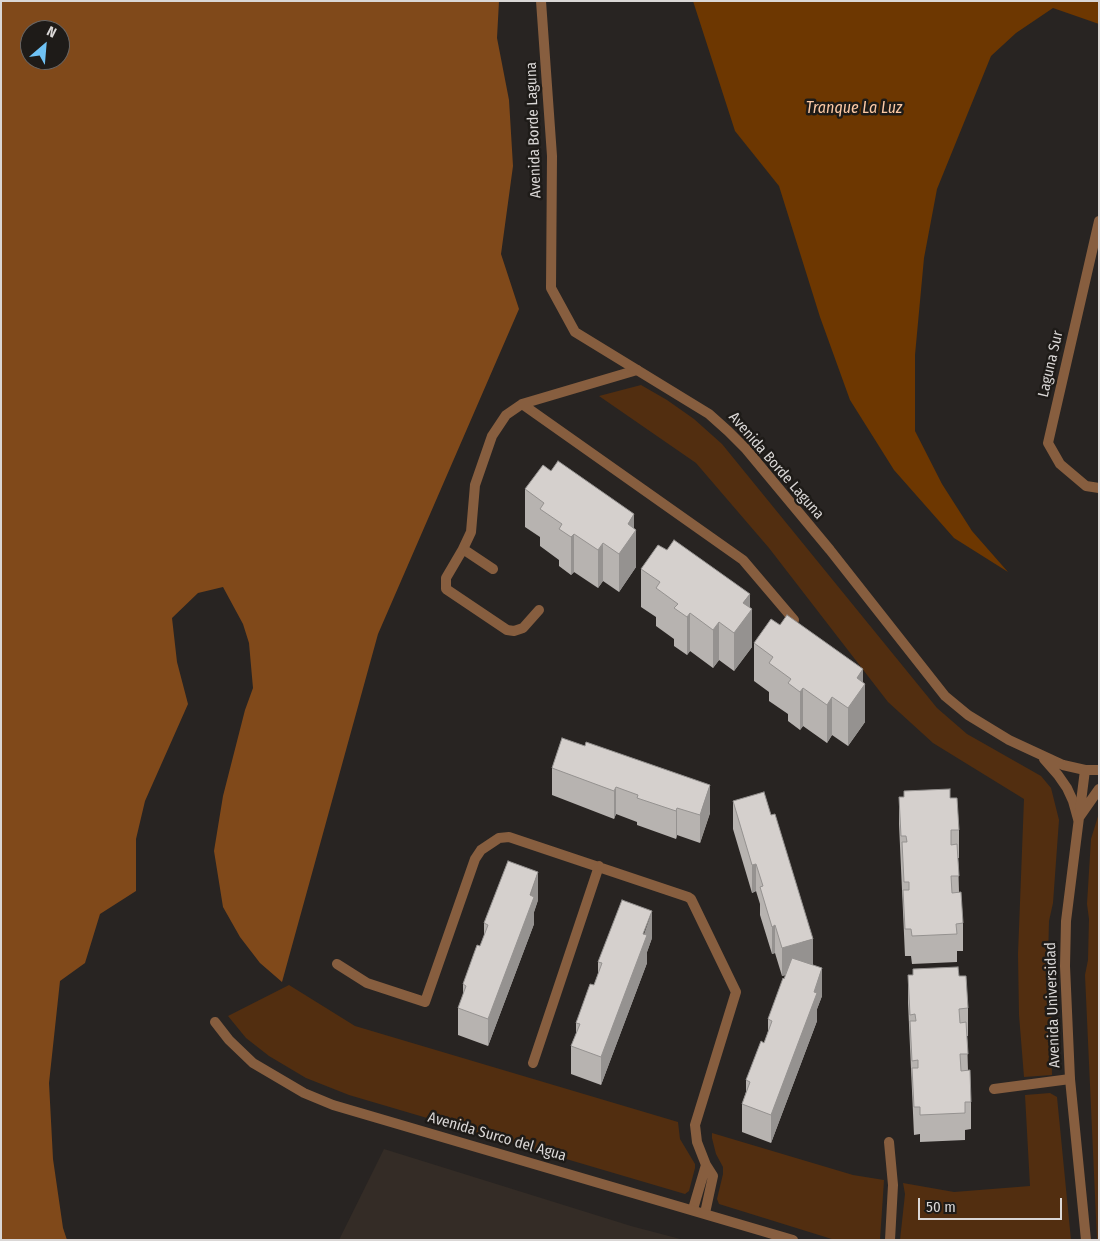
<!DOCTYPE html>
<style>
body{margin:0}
#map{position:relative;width:1100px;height:1241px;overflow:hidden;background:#282422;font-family:"Fira Sans Condensed",sans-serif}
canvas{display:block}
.frame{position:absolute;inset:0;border:2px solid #dad7d6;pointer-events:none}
.north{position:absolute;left:20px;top:20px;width:50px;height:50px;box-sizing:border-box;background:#1e1b18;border:1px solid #696664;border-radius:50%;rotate:27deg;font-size:14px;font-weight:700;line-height:20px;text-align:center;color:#dad7d6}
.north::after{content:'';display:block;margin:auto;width:18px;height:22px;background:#6fc2f4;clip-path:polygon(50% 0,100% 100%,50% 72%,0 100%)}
.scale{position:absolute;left:918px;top:1198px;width:144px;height:22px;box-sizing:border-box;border:2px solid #dad7d6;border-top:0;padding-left:6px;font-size:15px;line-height:18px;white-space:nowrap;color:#dad7d6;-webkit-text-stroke:4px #1e1b18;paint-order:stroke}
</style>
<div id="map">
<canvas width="1100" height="1241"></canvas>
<div class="frame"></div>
<div class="north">N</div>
<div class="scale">50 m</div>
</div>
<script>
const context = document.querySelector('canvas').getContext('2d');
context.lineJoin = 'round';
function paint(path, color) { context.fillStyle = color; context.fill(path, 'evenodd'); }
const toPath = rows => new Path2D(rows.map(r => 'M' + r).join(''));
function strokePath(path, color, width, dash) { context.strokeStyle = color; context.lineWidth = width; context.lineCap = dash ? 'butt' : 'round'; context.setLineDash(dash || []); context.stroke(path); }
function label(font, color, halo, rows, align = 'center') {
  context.font = font + ' "Fira Sans Condensed",sans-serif'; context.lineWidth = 5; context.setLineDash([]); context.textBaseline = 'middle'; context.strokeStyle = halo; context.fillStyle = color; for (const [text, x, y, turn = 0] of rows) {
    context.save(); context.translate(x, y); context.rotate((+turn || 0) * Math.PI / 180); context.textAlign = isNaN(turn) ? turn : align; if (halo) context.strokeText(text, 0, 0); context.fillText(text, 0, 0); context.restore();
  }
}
paint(toPath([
 [384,1149,631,1226,684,1240,339,1240]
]), '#342c26');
paint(toPath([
 [641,385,667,400,694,419,722,444,937,708,967,734,1041,776,1051,788,1059,820,1053,903,1049,921,1048,961,1051,973,1052,1075,1024,1077,1019,1015,1018,954,1024,799,933,743,888,702,769,548,696,463,599,396],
 [1099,813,1099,1240,1097,1240,1085,975,1088,960,1089,919,1087,904,1091,839],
 [289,985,355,1026,678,1122,680,1139,695,1164,695,1168,689,1191,685,1194,349,1095,306,1078,269,1056,246,1038,228,1016],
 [1050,1093,1057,1097,1071,1240,900,1240,905,1194,903,1183,954,1192,1030,1186,1025,1095],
 [712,1133,853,1175,884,1180,880,1240,835,1240,719,1204,717,1199,723,1174,723,1167,716,1154,712,1138]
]), '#522e10');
paint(toPath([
 [1,1,499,1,497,38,509,100,513,166,501,254,519,309,378,634,282,982,260,963,240,937,223,907,214,851,223,796,245,710,253,688,249,643,243,624,223,587,198,593,172,618,177,662,188,704,145,801,136,839,136,891,100,914,85,963,60,981,49,1083,53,1159,63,1228,67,1240,1,1240],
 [30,30,60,30,60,60,30,60]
]), '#80491a');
paint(toPath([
 [693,1,1099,1,1099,24,1053,8,1016,33,991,56,937,189,924,258,915,355,915,431,942,484,972,531,1008,572,954,538,894,470,850,400,820,317,779,186,735,131]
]), '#6d3701');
strokePath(toPath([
 [522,404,743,560,794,620],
 [463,549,446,578,446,589,507,630,514,631,523,628,539,610],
 [493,569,463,549,471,532,475,485,492,436,506,415,522,404,637,370],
 [337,964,367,983,425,1002,475,859,481,850,499,838,509,837,688,897,691,899,736,992,695,1125,697,1142,706,1165,713,1176,705,1213],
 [533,1063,599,866],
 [994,1089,1070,1079],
 [889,1142,893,1185,890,1240],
 [693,1209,706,1165]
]), '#875e3f', 10);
strokePath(toPath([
 [541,1,552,156,551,288,575,332,709,414,728,431,746,449,830,550,945,696,968,715,1009,740,1063,765,1085,770],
 [1099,221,1048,443,1060,464,1086,486,1099,488],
 [1044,759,1058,775,1067,788,1073,801,1078,819],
 [215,1022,229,1040,253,1063,304,1093,333,1105,793,1240]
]), '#875e3f', 10);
strokePath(toPath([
 [1080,816,1099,789],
 [1086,1240,1070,1079,1065,966,1066,921,1085,770,1099,770]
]), '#875e3f', 10);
paint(toPath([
 [525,489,634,528,636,567,619,592,603,581,598,588,574,572,571,575,559,566,559,560,540,546,540,537,525,527],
 [641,569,750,608,752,647,734,671,719,660,713,668,690,651,687,655,674,646,674,639,656,626,656,617,641,607],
 [754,643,863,683,865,722,848,746,832,735,827,743,803,726,800,730,788,721,788,714,769,701,769,692,754,681],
 [552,768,710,813,700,843,677,835,676,839,637,825,637,822,616,814,614,819,552,795],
 [899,797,950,798,959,830,959,858,958,858,959,892,963,923,963,951,957,951,957,962,912,964,911,956,905,956,899,824],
 [733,801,813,965,822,996,817,1009,817,1021,771,1143,742,1132,742,1104,746,1092,746,1080,764,1043,768,1032,768,1019,786,975,782,976,775,953,772,954,760,915,760,904,756,891,752,893,733,829],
 [538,900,534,912,534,924,488,1046,458,1035,458,1008,463,996,463,984,480,946,484,936,484,923],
 [652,938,647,952,647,963,601,1085,571,1074,571,1046,576,1034,576,1023,594,985,598,974,598,962],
 [908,975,959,976,968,1008,968,1036,967,1036,968,1071,971,1102,971,1129,965,1130,965,1140,920,1142,920,1134,914,1135,908,1003]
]), '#b7b3b0');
paint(toPath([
 [634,514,634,532,636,530,636,567,619,592,619,554,628,524],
 [574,534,574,572,571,575,571,537],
 [603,543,603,581,598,588,598,550],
 [750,594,750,611,752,609,752,647,734,671,734,633,743,603],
 [690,613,690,651,687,655,687,617],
 [719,622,719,660,713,668,713,630],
 [863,669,863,686,865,684,865,722,848,746,848,708,857,678],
 [803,688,803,726,800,730,800,692],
 [832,697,832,735,827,743,827,705],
 [710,785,710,813,700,843,700,815],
 [616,787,616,814,614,819,614,791],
 [677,808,677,835,676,839,676,811],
 [756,864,756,891,752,893,752,865],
 [538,872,538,900,534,912,534,924,488,1046,488,1019],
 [652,911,652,938,647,952,647,963,601,1085,601,1057],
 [775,925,775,953,772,954,772,927],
 [813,939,813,967,782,976,782,948],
 [822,968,822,996,817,1009,817,1021,771,1143,771,1115]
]), '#959290');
const building = toPath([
 [558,461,634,514,628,524,636,530,619,554,603,543,598,550,574,534,571,537,559,529,562,524,540,509,544,503,525,489,543,465,551,471,558,461],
 [674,540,750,594,743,603,752,609,734,633,719,622,713,630,690,613,687,617,674,608,678,604,656,588,660,582,641,569,658,545,667,550,674,540],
 [787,615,863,669,857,678,865,684,848,708,832,697,827,705,803,688,800,692,788,683,791,679,769,663,773,657,754,643,771,619,780,625,787,615],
 [562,738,585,746,586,742,710,785,700,815,677,808,676,811,637,798,638,795,616,787,614,791,552,768,562,738],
 [950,789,950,798,957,798,959,830,951,830,951,845,957,844,959,876,951,876,952,893,961,892,963,923,956,924,957,934,912,936,911,929,905,929,903,890,909,890,909,882,904,882,902,842,907,842,906,836,901,836,899,797,904,797,904,791,950,789],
 [764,792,771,815,775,814,813,939,782,948,775,925,772,927,760,887,763,886,756,864,752,865,733,801,764,792],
 [508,861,538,872,530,895,534,897,488,1019,458,1008,466,986,463,984,477,945,480,946,488,925,484,923,508,861],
 [622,900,652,911,643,934,647,935,601,1057,571,1046,580,1024,576,1023,590,984,594,985,602,963,598,962,622,900],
 [792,958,822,968,814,992,817,993,771,1115,742,1104,750,1082,746,1080,761,1041,764,1043,772,1021,768,1019,783,978,784,979,792,958],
 [958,967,959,976,966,976,968,1008,959,1009,960,1023,966,1022,968,1054,960,1054,961,1071,970,1070,971,1102,965,1102,965,1113,920,1115,920,1107,914,1107,912,1068,918,1068,918,1060,912,1061,910,1021,916,1021,915,1014,910,1015,908,975,913,975,913,969,958,967]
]);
paint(building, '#d5d0cd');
strokePath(building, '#959290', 1);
label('15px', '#dad7d6', '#1e1b18', [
 ["Avenida Borde Laguna",534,130,-92],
 ["Laguna Sur",1051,364,-77],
 ["Avenida Borde Laguna",776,466,49],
 ["Avenida Universidad",1053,1005,-92],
 ["Avenida Surco del Agua",497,1137,16]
]);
label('italic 16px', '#fcc9a5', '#1e1b18', [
 ["Tranque La Luz",854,109]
]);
</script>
